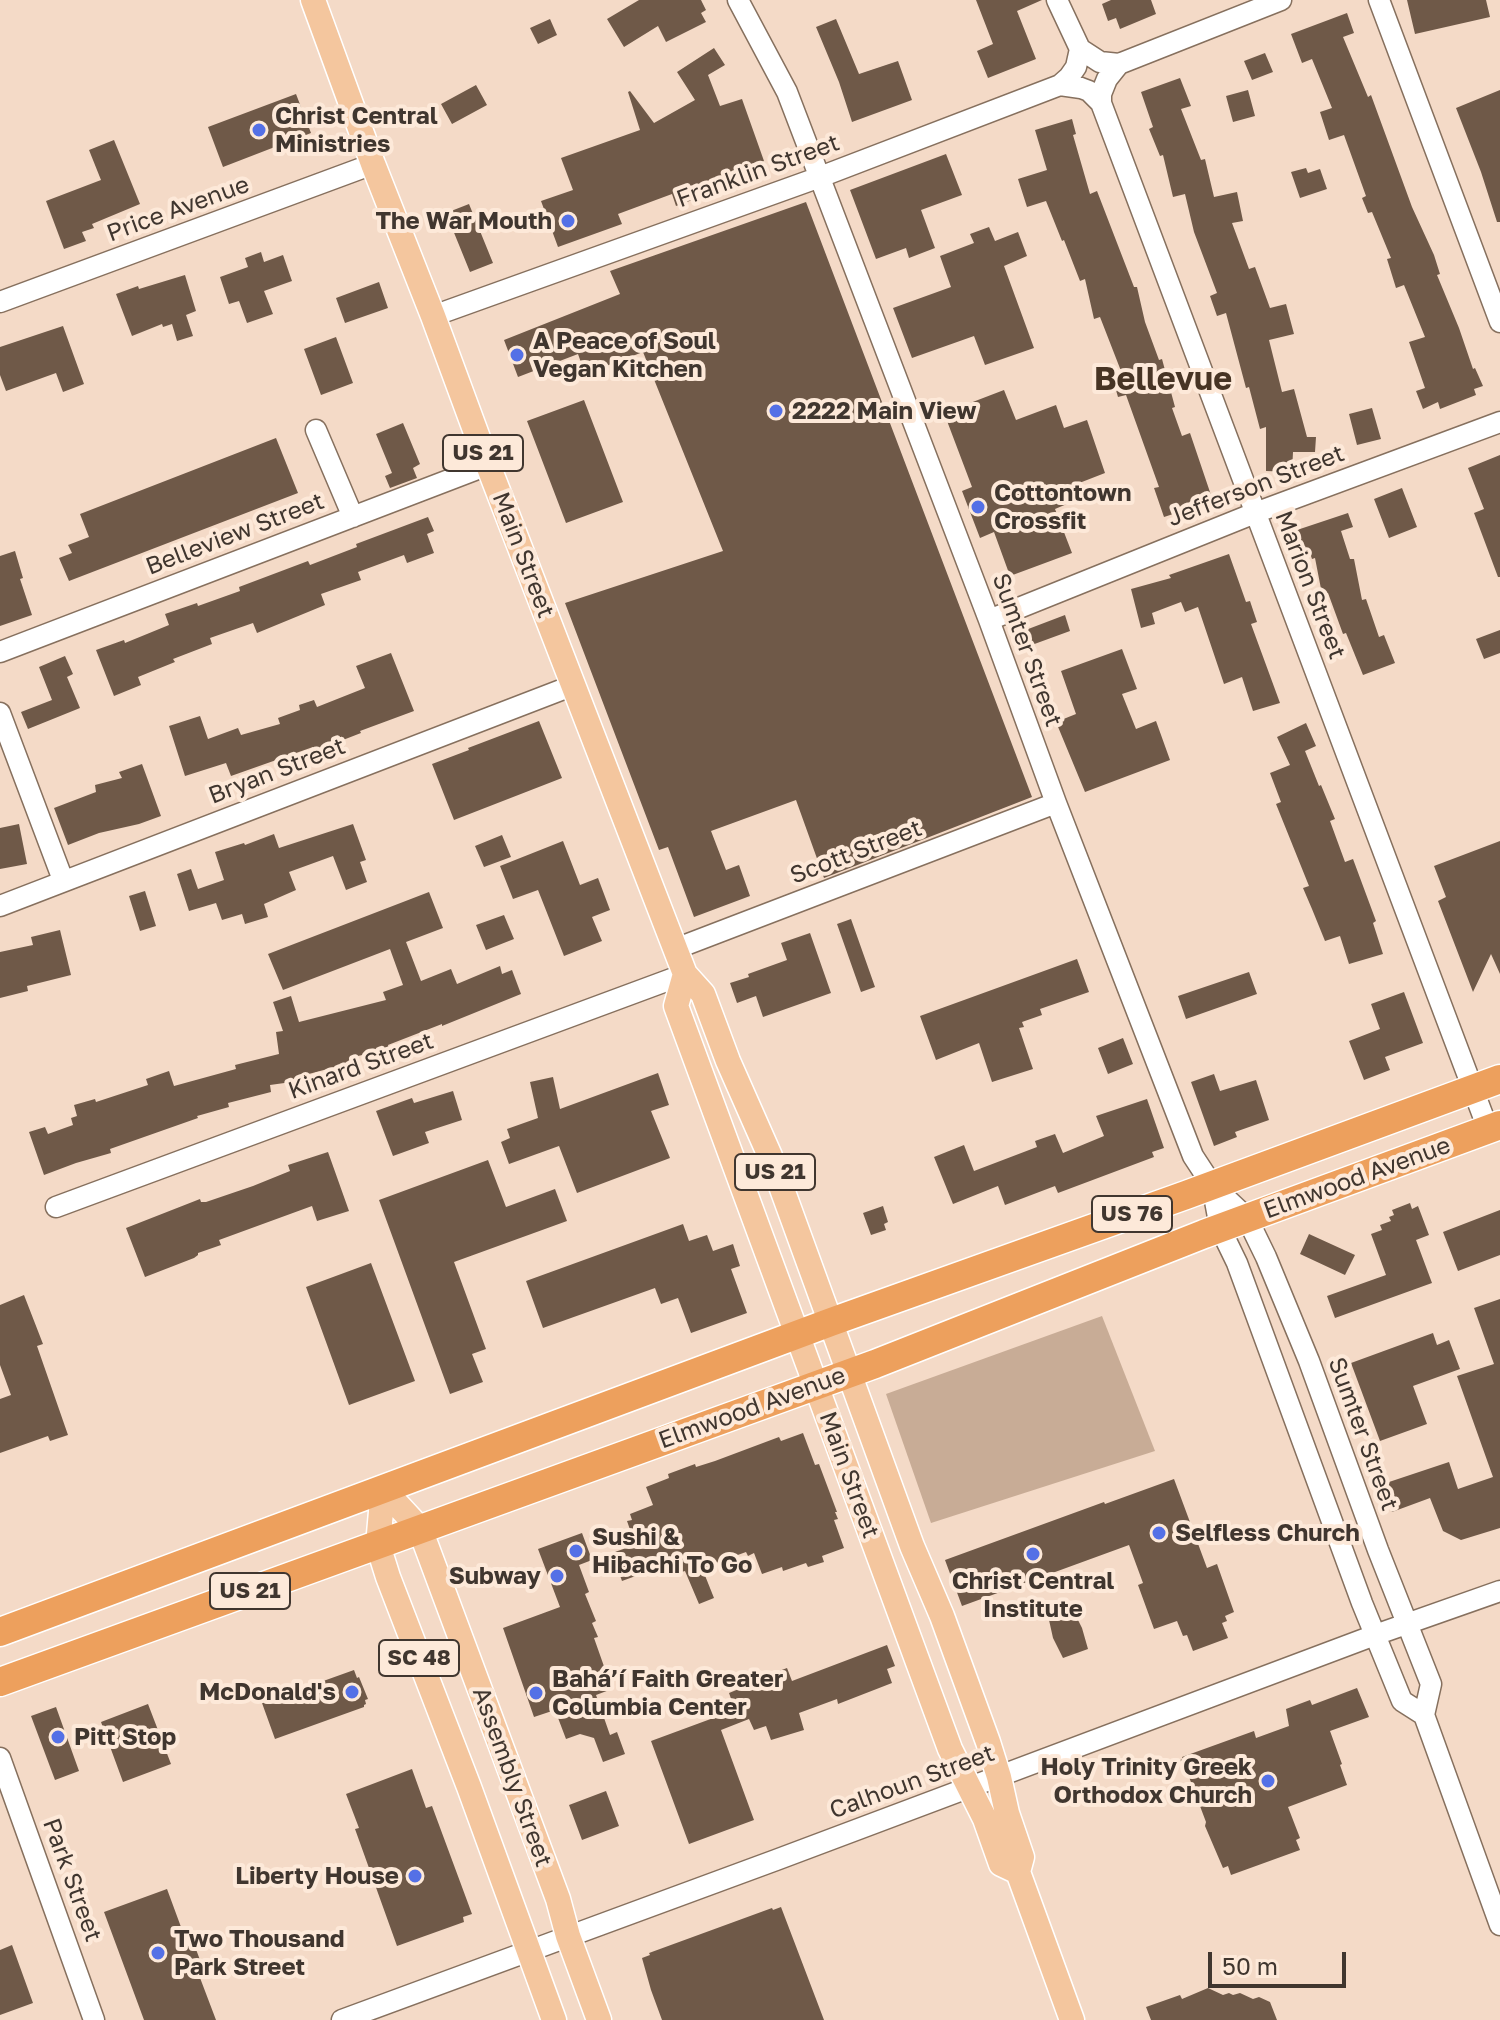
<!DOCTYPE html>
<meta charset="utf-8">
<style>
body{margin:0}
#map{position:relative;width:1500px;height:2020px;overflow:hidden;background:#f4dac7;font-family:"Golos Text",sans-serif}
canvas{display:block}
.scale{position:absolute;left:1208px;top:1952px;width:138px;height:36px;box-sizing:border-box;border:4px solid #40362f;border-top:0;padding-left:10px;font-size:24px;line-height:28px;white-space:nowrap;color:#40362f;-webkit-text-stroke:6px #fde9d9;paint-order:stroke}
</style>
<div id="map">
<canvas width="1500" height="2020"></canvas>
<div class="scale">50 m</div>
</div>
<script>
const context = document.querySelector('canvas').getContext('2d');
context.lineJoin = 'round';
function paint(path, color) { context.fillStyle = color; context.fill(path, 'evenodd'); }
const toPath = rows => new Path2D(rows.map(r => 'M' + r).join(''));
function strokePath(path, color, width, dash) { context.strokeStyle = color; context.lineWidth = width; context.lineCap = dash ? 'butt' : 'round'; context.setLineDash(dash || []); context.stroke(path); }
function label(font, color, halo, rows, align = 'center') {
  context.font = font + ' "Golos Text",sans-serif'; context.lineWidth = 8; context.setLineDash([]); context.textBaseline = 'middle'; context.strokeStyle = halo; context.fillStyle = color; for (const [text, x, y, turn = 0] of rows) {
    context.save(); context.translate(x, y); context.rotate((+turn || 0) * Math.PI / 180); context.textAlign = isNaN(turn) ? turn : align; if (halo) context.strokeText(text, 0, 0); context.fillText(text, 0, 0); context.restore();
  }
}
paint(toPath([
 [1102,1316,1155,1451,931,1523,886,1394]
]), '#c8ac96');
paint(toPath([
 [639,0,701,0,706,10,701,13,706,22,666,42,658,26,624,47,607,19],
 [976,0,1042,0,1017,11,1036,59,988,78,977,51,993,44],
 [1111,0,1151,0,1156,14,1120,29,1116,18,1108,21,1102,4],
 [1407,0,1486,0,1490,17,1415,34],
 [1347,13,1354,33,1343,37,1368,97,1371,95,1412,207,1434,255,1440,274,1437,275,1459,328,1473,369,1475,368,1483,386,1474,389,1476,395,1440,409,1438,402,1423,409,1416,391,1425,388,1409,342,1425,337,1404,285,1396,288,1387,259,1391,258,1372,212,1368,213,1362,198,1366,196,1344,135,1329,140,1320,112,1332,108,1312,59,1302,63,1291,34],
 [550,19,557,35,538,44,530,28],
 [836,19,859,74,898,61,912,100,852,122,839,82,816,27],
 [714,48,725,65,708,75,720,106,742,99,764,161,738,172,741,182,676,206,672,194,618,214,622,224,558,247,541,201,573,190,561,158,640,130,628,92,630,91,654,123,695,100,677,72],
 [1265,53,1273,72,1252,80,1244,61],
 [1180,78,1191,106,1181,109,1201,160,1205,159,1214,197,1237,192,1243,221,1232,223,1249,269,1255,267,1270,308,1286,304,1294,334,1269,340,1282,392,1294,389,1307,437,1316,437,1315,452,1293,452,1292,472,1266,471,1266,427,1260,429,1249,387,1246,388,1226,313,1217,316,1210,296,1217,293,1194,232,1185,194,1173,197,1163,155,1160,156,1149,129,1153,127,1141,92],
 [476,85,487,105,452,124,441,104],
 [1248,90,1255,116,1233,122,1226,96],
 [1500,90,1500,222,1497,222,1481,172,1456,108],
 [296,94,311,133,223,167,208,127],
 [1072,119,1076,134,1073,135,1090,194,1097,191,1134,287,1137,287,1145,322,1159,360,1162,359,1175,407,1172,408,1182,436,1190,433,1213,501,1164,517,1154,488,1159,487,1126,395,1118,397,1111,373,1121,371,1100,317,1094,319,1085,279,1080,281,1064,240,1062,241,1046,201,1027,207,1018,179,1047,170,1035,130],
 [114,140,140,204,92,224,94,228,82,232,86,241,64,249,46,201,101,180,89,150],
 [946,154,962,195,921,210,935,248,909,258,906,248,876,259,850,190],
 [1306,168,1308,173,1320,169,1327,189,1300,198,1291,172],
 [806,202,1032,797,824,878,796,800,711,831,726,870,739,865,750,896,694,917,668,847,659,850,565,603,723,551,643,352,585,374,578,354,518,377,504,340,620,294,610,271],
 [469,204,493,263,470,272,446,213],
 [989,227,995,241,1018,232,1027,256,1004,266,1034,348,985,365,974,336,912,358,893,308,951,287,940,256,974,243,970,234],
 [261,252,264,262,283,255,292,281,264,291,273,314,247,323,239,301,229,304,220,277,248,267,245,258],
 [185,275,196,311,186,315,193,336,177,341,172,324,163,327,162,324,132,336,116,294,138,286,139,289],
 [379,282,388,308,345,323,336,298],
 [63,326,84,384,63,392,56,373,6,391,0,375,0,347],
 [336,337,353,383,321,395,304,349],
 [1004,390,1016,420,1056,405,1064,428,1087,420,1105,473,1069,487,1074,501,1055,509,1072,553,1010,576,994,532,980,538,962,491,972,487,944,413],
 [584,400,623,502,566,523,527,421],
 [1372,408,1381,439,1357,445,1349,414],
 [403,423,420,464,413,468,417,478,390,488,385,476,392,473,376,434],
 [276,438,298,493,69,581,59,558,72,553,68,545,89,537,80,514],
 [1500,455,1500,577,1498,577,1474,513,1484,509,1468,468],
 [1402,488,1417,527,1389,538,1374,499],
 [1348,513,1353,527,1341,531,1350,559,1354,559,1362,600,1366,599,1379,637,1384,635,1395,663,1363,675,1346,633,1343,634,1328,593,1322,594,1315,558,1312,559,1309,550,1302,552,1294,531],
 [428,517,434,531,427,534,434,553,407,563,404,555,358,572,361,580,321,594,325,605,257,633,253,623,210,638,212,644,173,659,175,662,138,677,141,685,114,696,96,650,124,640,125,643,169,625,165,614,197,603,198,606,240,591,239,587,308,561,310,565,357,547,356,544],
 [15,551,23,578,20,579,32,615,0,626,0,556],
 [1229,554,1246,602,1250,601,1257,622,1251,624,1280,703,1253,711,1242,677,1224,684,1198,607,1185,612,1181,602,1152,613,1155,624,1141,628,1131,589,1171,578,1169,575],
 [1065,615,1070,631,1029,646,1023,631],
 [1500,630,1500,653,1484,659,1476,639],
 [1122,649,1137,689,1122,694,1136,729,1156,721,1170,760,1085,792,1056,722,1076,714,1061,671],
 [391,653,414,711,360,731,361,733,330,745,331,748,315,753,313,747,231,776,226,763,185,776,169,726,200,716,208,739,238,728,241,735,280,724,278,718,300,710,299,705,314,700,317,707,365,688,356,666],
 [65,656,73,674,67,677,80,708,28,729,21,712,52,700,39,667],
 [539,721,562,778,454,820,432,764,469,750,468,748],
 [1306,723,1316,746,1305,751,1319,786,1321,785,1335,819,1330,821,1345,862,1353,859,1376,921,1373,923,1383,954,1349,964,1340,936,1325,941,1312,909,1303,888,1309,886,1276,804,1281,802,1270,773,1290,765,1277,737],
 [142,764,161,816,139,824,99,833,68,845,54,808,96,792,95,785,122,778,119,772],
 [19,824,27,864,0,869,0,828],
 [353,824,366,860,360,862,367,882,346,890,333,856,289,872,296,890,264,904,268,917,245,924,242,914,222,920,216,903,189,911,177,874,191,869,198,889,224,880,215,852,244,843,245,845,274,834,279,848],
 [502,835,511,857,484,867,475,846],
 [563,841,580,885,598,878,610,910,592,917,602,941,564,956,538,890,513,899,500,866],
 [1500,841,1500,974,1491,954,1473,992,1438,901,1446,897,1434,866],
 [145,891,156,926,140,931,129,896],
 [429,892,443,928,406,942,421,981,451,969,457,984,500,966,502,974,512,970,521,994,442,1026,442,1024,388,1045,389,1049,349,1058,350,1063,305,1075,306,1080,270,1085,271,1092,228,1103,229,1107,197,1116,198,1118,110,1149,111,1153,76,1163,44,1175,29,1132,45,1127,48,1134,73,1125,71,1118,77,1116,74,1105,95,1099,96,1102,148,1085,146,1079,169,1071,174,1086,236,1069,235,1065,279,1054,276,1032,283,1031,273,1002,291,996,299,1022,386,1000,383,992,403,985,390,949,283,990,268,954],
 [504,915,514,939,486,950,476,925],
 [851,919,875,987,861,992,837,924],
 [60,930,71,975,27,986,28,991,0,998,0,952,33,945,31,937],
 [810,933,831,993,763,1017,756,996,737,1003,730,983,749,977,748,974,787,960,781,943],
 [1077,959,1089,992,1040,1009,1042,1015,1022,1022,1024,1027,1019,1028,1033,1069,992,1082,979,1043,936,1060,920,1016],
 [1249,972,1257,994,1186,1019,1178,996],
 [1404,992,1423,1043,1385,1057,1390,1070,1364,1080,1349,1041,1380,1029,1371,1004],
 [1123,1038,1133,1064,1108,1074,1098,1048],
 [658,1073,669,1105,651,1111,670,1158,577,1193,559,1146,509,1164,501,1142,510,1138,507,1129,538,1118,530,1082,553,1077,560,1109],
 [1214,1074,1220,1091,1256,1080,1269,1120,1235,1132,1237,1137,1214,1146,1191,1082],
 [453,1091,462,1120,425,1132,429,1143,393,1156,376,1111,412,1098,414,1103],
 [1147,1099,1164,1148,1152,1152,1154,1157,1058,1193,1055,1186,1005,1205,998,1186,953,1204,934,1157,964,1145,974,1171,1037,1147,1035,1141,1055,1134,1063,1153,1104,1136,1096,1116],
 [328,1152,349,1211,317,1221,312,1206,219,1240,221,1245,198,1253,198,1255,194,1258,145,1277,126,1228,200,1199,201,1202,206,1202,253,1186,290,1171,288,1165],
 [488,1160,506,1207,555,1189,567,1221,454,1262,486,1349,472,1354,483,1382,450,1394,379,1200],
 [1410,1203,1412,1209,1418,1206,1429,1235,1416,1240,1432,1283,1335,1318,1327,1296,1386,1275,1371,1234,1382,1230,1380,1225,1391,1221,1389,1217,1394,1215,1392,1210],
 [883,1206,888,1222,884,1224,886,1230,871,1235,863,1213],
 [1500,1210,1500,1255,1458,1271,1443,1232],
 [683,1224,689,1241,707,1235,713,1251,733,1244,740,1266,731,1269,747,1313,691,1333,678,1298,661,1304,655,1288,543,1328,526,1281],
 [1309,1234,1355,1255,1345,1275,1300,1254],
 [371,1263,415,1381,349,1405,306,1287],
 [24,1295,43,1344,37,1346,68,1435,50,1441,48,1436,0,1453,0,1399,11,1395,0,1365,0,1305],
 [1500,1299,1500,1528,1461,1540,1443,1531,1430,1498,1392,1512,1383,1484,1449,1462,1458,1489,1493,1477,1457,1376,1494,1364,1474,1308],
 [1433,1333,1437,1345,1449,1340,1460,1369,1413,1386,1427,1424,1380,1441,1351,1363],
 [803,1433,815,1465,819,1464,837,1512,835,1512,838,1519,834,1520,844,1548,822,1556,824,1562,808,1567,806,1563,783,1571,782,1567,762,1574,754,1553,748,1556,746,1552,702,1568,714,1598,699,1604,685,1571,678,1573,674,1562,622,1581,612,1553,629,1547,628,1544,634,1541,627,1521,632,1520,630,1514,653,1505,646,1487,669,1478,668,1474,695,1464,696,1467,715,1461,779,1437,781,1441],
 [1174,1479,1207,1568,1217,1564,1234,1612,1225,1616,1227,1621,1222,1623,1228,1638,1193,1651,1187,1635,1183,1636,1177,1621,1154,1629,1138,1585,1143,1583,1129,1545,962,1606,945,1560,1104,1502,1105,1504],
 [582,1533,592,1560,579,1565,589,1592,585,1594,596,1621,592,1623,598,1637,594,1638,612,1689,596,1695,610,1735,617,1732,625,1754,603,1762,594,1738,580,1734,566,1739,555,1710,534,1717,503,1628,560,1607,538,1549],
 [1074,1612,1082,1628,1088,1649,1063,1658,1053,1638,1049,1620],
 [887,1645,895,1666,887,1669,892,1683,838,1704,837,1699,799,1713,804,1730,771,1740,766,1726,754,1730,749,1719,721,1730,754,1820,689,1844,651,1741,735,1710,729,1693,751,1684,750,1682,787,1668,792,1681],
 [354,1670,357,1678,359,1677,368,1699,365,1700,366,1704,364,1705,364,1707,275,1739,262,1703],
 [1357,1688,1369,1717,1330,1731,1342,1764,1340,1765,1347,1785,1288,1807,1300,1838,1296,1840,1300,1850,1231,1875,1228,1866,1223,1868,1205,1826,1206,1822,1189,1777,1186,1776,1180,1760,1183,1759,1182,1757,1254,1731,1256,1738,1289,1726,1286,1709,1310,1700,1312,1705],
 [148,1704,171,1764,123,1782,101,1722],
 [56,1707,79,1771,55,1780,31,1716],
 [412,1769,426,1808,432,1806,472,1914,463,1917,464,1922,397,1946,355,1829,359,1828,346,1794],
 [606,1791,619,1826,582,1840,569,1805],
 [167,1889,188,1946,194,1944,200,1960,194,1962,216,2020,144,2020,104,1912],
 [781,1907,824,2020,662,2020,651,1990,642,1958,650,1955,649,1953,772,1908,773,1910],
 [12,1945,33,2003,0,2015,0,1950],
 [1208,1988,1223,1995,1229,1993,1233,1995,1240,1993,1253,1999,1259,1997,1270,2002,1277,2020,1151,2020,1146,2007,1180,1995,1182,1999]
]), '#6f5948');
const minor = toPath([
 [738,0,787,92,989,620,1056,803,1193,1156,1212,1185,1247,1218,1266,1257,1309,1361,1378,1550,1431,1684,1424,1715,1500,1925],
 [1057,0,1080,49,1100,62,1119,64],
 [1379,0,1500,322],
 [1060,85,1081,88,1089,91,1101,103,1488,1129],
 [1101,103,1101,94,1107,79,1119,64,1281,0],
 [0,302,373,164],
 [433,316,820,177,1060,85,1069,77,1076,67,1080,49],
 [316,430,353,517],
 [989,620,1255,513,1500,422],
 [0,652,488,465],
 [0,713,63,880],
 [0,906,574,685],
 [675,949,1056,803],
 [1212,1185,1220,1228,1237,1263,1362,1603,1402,1701,1424,1715],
 [56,1207,685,974],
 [0,1758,94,2020],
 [342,2020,776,1860,1375,1635,1500,1591]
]);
const major = toPath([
 [313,0,373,164,433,316,488,465,685,974,703,994,728,1061,770,1156,912,1546,942,1616,988,1742,999,1777,1007,1813,1022,1857,1018,1872,1072,2020],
 [685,974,676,1006,950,1749,985,1819,1001,1864,1018,1872],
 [383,1489,420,1529,558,1899,568,1936,599,2020],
 [383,1489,378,1545,388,1577,469,1787,554,2020]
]);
const highway = toPath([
 [0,1632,831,1322,1186,1195,1500,1079],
 [0,1682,875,1364,1204,1234,1500,1125]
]);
strokePath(minor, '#86705e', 23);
strokePath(major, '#fff', 27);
strokePath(highway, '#fff', 31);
strokePath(minor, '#fff', 20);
strokePath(major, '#f4c69e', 24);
strokePath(highway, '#eda05d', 28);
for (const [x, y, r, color] of [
 [259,130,8,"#5470e6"],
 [568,221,8,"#5470e6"],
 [517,355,8,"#5470e6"],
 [776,411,8,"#5470e6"],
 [978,507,8,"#5470e6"],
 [1159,1533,8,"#5470e6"],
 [576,1551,8,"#5470e6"],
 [1033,1554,8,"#5470e6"],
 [557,1576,8,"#5470e6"],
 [352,1692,8,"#5470e6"],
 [536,1693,8,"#5470e6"],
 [58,1737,8,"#5470e6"],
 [1268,1781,8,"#5470e6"],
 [415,1876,8,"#5470e6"],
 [158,1953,8,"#5470e6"]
]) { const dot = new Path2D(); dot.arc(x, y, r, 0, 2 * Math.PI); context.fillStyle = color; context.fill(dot); strokePath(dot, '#fde9d9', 3); }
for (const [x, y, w] of [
 [483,453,80],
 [775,1172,80],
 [1132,1214,80],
 [250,1591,80],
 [419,1658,80]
]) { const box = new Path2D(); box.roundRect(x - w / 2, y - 18, w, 36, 6); context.fillStyle = '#fde9d9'; context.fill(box); strokePath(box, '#40362f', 2); }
label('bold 22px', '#40362f', null, [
 ["US 21",483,453],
 ["US 21",775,1172],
 ["US 76",1132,1214],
 ["US 21",250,1591],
 ["SC 48",419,1658]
]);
label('bold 24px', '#40362f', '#fde9d9', [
 ["Christ Central",275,116],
 ["Ministries",275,144],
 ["The War Mouth",552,221,"right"],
 ["A Peace of Soul",533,341],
 ["Vegan Kitchen",533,369],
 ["2222 Main View",792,411],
 ["Cottontown",994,493],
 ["Crossfit",994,521],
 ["Selfless Church",1175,1533],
 ["Sushi &",592,1537],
 ["Hibachi To Go",592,1565],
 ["Subway",541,1576,"right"],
 ["Christ Central",1033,1581,"center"],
 ["Institute",1033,1609,"center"],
 ["Bahá’í Faith Greater",552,1679],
 ["Columbia Center",552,1707],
 ["McDonald's",336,1692,"right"],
 ["Pitt Stop",74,1737],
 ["Holy Trinity Greek",1252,1767,"right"],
 ["Orthodox Church",1252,1795,"right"],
 ["Liberty House",399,1876,"right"],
 ["Two Thousand",174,1939],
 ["Park Street",174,1967]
], 'left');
label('24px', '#40362f', '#fde9d9', [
 ["Franklin Street",758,171,-20],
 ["Price Avenue",178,209,-20],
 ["Jefferson Street",1256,486,-21],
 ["Belleview Street",235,534,-21],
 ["Main Street",523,555,69],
 ["Marion Street",1310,585,69],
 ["Sumter Street",1027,650,70],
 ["Bryan Street",277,771,-21],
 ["Scott Street",856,852,-21],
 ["Kinard Street",361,1066,-20],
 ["Elmwood Avenue",1357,1178,-20],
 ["Elmwood Avenue",752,1408,-20],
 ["Sumter Street",1363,1434,70],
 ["Main Street",849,1475,70],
 ["Assembly Street",512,1777,70],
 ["Calhoun Street",912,1782,-20],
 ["Park Street",72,1880,70]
]);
label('bold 32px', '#473424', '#fde9d9', [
 ["Bellevue",1163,380]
]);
</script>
